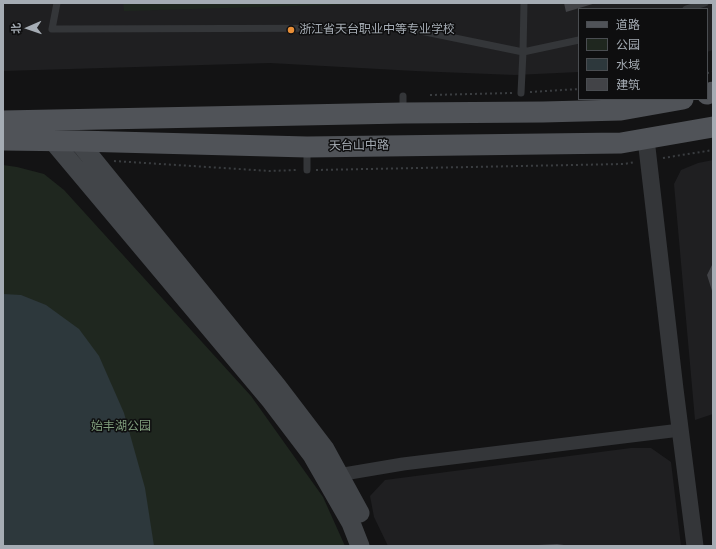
<!DOCTYPE html>
<meta charset="utf-8">
<style>
body{margin:0}
#map{position:relative;width:716px;height:549px;overflow:hidden;background:#131314;font-family:"Archivo Narrow","Noto Sans SC",sans-serif}
canvas{display:block}
.frame{position:absolute;inset:0;border:4px solid #a5acb4;pointer-events:none}
.legend{position:absolute;left:578px;top:8px;width:130px;height:92px;box-sizing:border-box;background:#0e0e0f;border:1px solid #4a4d51;margin:0;padding:5px 7px;list-style:none;font-size:12px;color:#a5acb4}
.legend li{display:flex;align-items:center;gap:8px;height:20px}
.legend b{width:20px;border:1px solid #4a4d51}
.north{position:absolute;left:8px;top:8px;width:40px;height:40px;-webkit-text-stroke:3px #0e0e0f;paint-order:stroke;rotate:268deg;font-size:11px;font-weight:700;line-height:16px;text-align:center;color:#a5acb4}
.north::after{content:'';display:block;margin:auto;width:14px;height:18px;background:#a5acb4;clip-path:polygon(50% 0,100% 100%,50% 72%,0 100%)}
</style>
<div id="map">
<canvas width="716" height="549"></canvas>
<div class="frame"></div>
<ul class="legend">
<li><b style="height:5px;background:#505358"></b>道路</li>
<li><b style="height:11px;background:#1f271f"></b>公园</li>
<li><b style="height:11px;background:#2d383c"></b>水域</li>
<li><b style="height:11px;background:#424347"></b>建筑</li>
</ul>
<div class="north">北</div>
</div>
<script>
const context = document.querySelector('canvas').getContext('2d');
context.lineJoin = 'round';
function paint(path, color) { context.fillStyle = color; context.fill(path, 'evenodd'); }
const toPath = rows => new Path2D(rows.map(r => 'M' + r).join(''));
function strokePath(path, color, width, dash) { context.strokeStyle = color; context.lineWidth = width; context.lineCap = dash ? 'butt' : 'round'; context.setLineDash(dash || []); context.stroke(path); }
function label(font, color, halo, rows, align = 'center') {
  context.font = font + ' "Archivo Narrow","Noto Sans SC",sans-serif'; context.lineWidth = 3; context.setLineDash([]); context.textBaseline = 'middle'; context.strokeStyle = halo; context.fillStyle = color; for (const [text, x, y, turn = 0] of rows) {
    context.save(); context.translate(x, y); context.rotate((+turn || 0) * Math.PI / 180); context.textAlign = isNaN(turn) ? turn : align; if (halo) context.strokeText(text, 0, 0); context.fillText(text, 0, 0); context.restore();
  }
}
paint(toPath([
 [3,3,713,3,713,50,707,52,707,9,579,9,579,72,515,75,415,71,270,63,3,71],
 [713,160,713,414,695,420,674,184,681,170,698,163],
 [631,448,651,448,671,462,681,546,388,546,374,517,370,496,385,480]
]), '#1f1f21');
paint(toPath([
 [123,3,400,3,124,11],
 [3,165,17,167,44,174,64,190,251,396,323,497,345,546,3,546]
]), '#1f271f');
paint(toPath([
 [3,294,21,295,46,305,79,329,99,356,124,413,145,488,154,546,3,546]
]), '#2d383c');
paint(toPath([
 [564,3,596,3,566,12],
 [713,263,713,294,707,275],
 [557,544,564,545,564,546,538,546,538,545]
]), '#424347');
strokePath(toPath([
 [707,73,713,72],
 [530,92,579,89],
 [430,95,512,93],
 [663,158,713,150],
 [114,161,270,171,297,170],
 [316,170,624,164,635,162]
]), '#3a3d40', 2, [2, 3]);
strokePath(toPath([
 [57,3,52,29,406,28,523,52,521,93],
 [524,3,523,52,579,40],
 [686,9,705,3],
 [403,111,403,96],
 [307,170,307,148]
]), '#343639', 7);
strokePath(toPath([
 [332,476,403,464,680,430]
]), '#343639', 13);
strokePath(toPath([
 [646,139,675,389,695,546]
]), '#343639', 17);
strokePath(toPath([
 [52,140,271,401,312,455,351,523,360,546],
 [78,141,277,386,325,449,360,513]
]), '#424549', 19);
strokePath(toPath([
 [707,94,713,92],
 [3,121,403,113,543,112,621,110,683,99],
 [3,140,78,141,307,147,621,143,713,127]
]), '#505358', 21);
for (const [x, y, r, color] of [
 [291,30,4,"#e88e37"]
]) { const dot = new Path2D(); dot.arc(x, y, r, 0, 2 * Math.PI); context.fillStyle = color; context.fill(dot); strokePath(dot, '#0e0e0f', 1.5); }
label('12px', '#a5acb4', '#0e0e0f', [
 ["浙江省天台职业中等专业学校",299,30]
], 'left');
label('12px', '#a5acb4', '#0e0e0f', [
 ["天台山中路",359,146,-1]
]);
label('12px', '#809e7d', '#0e0e0f', [
 ["始丰湖公园",121,427]
]);
</script>
